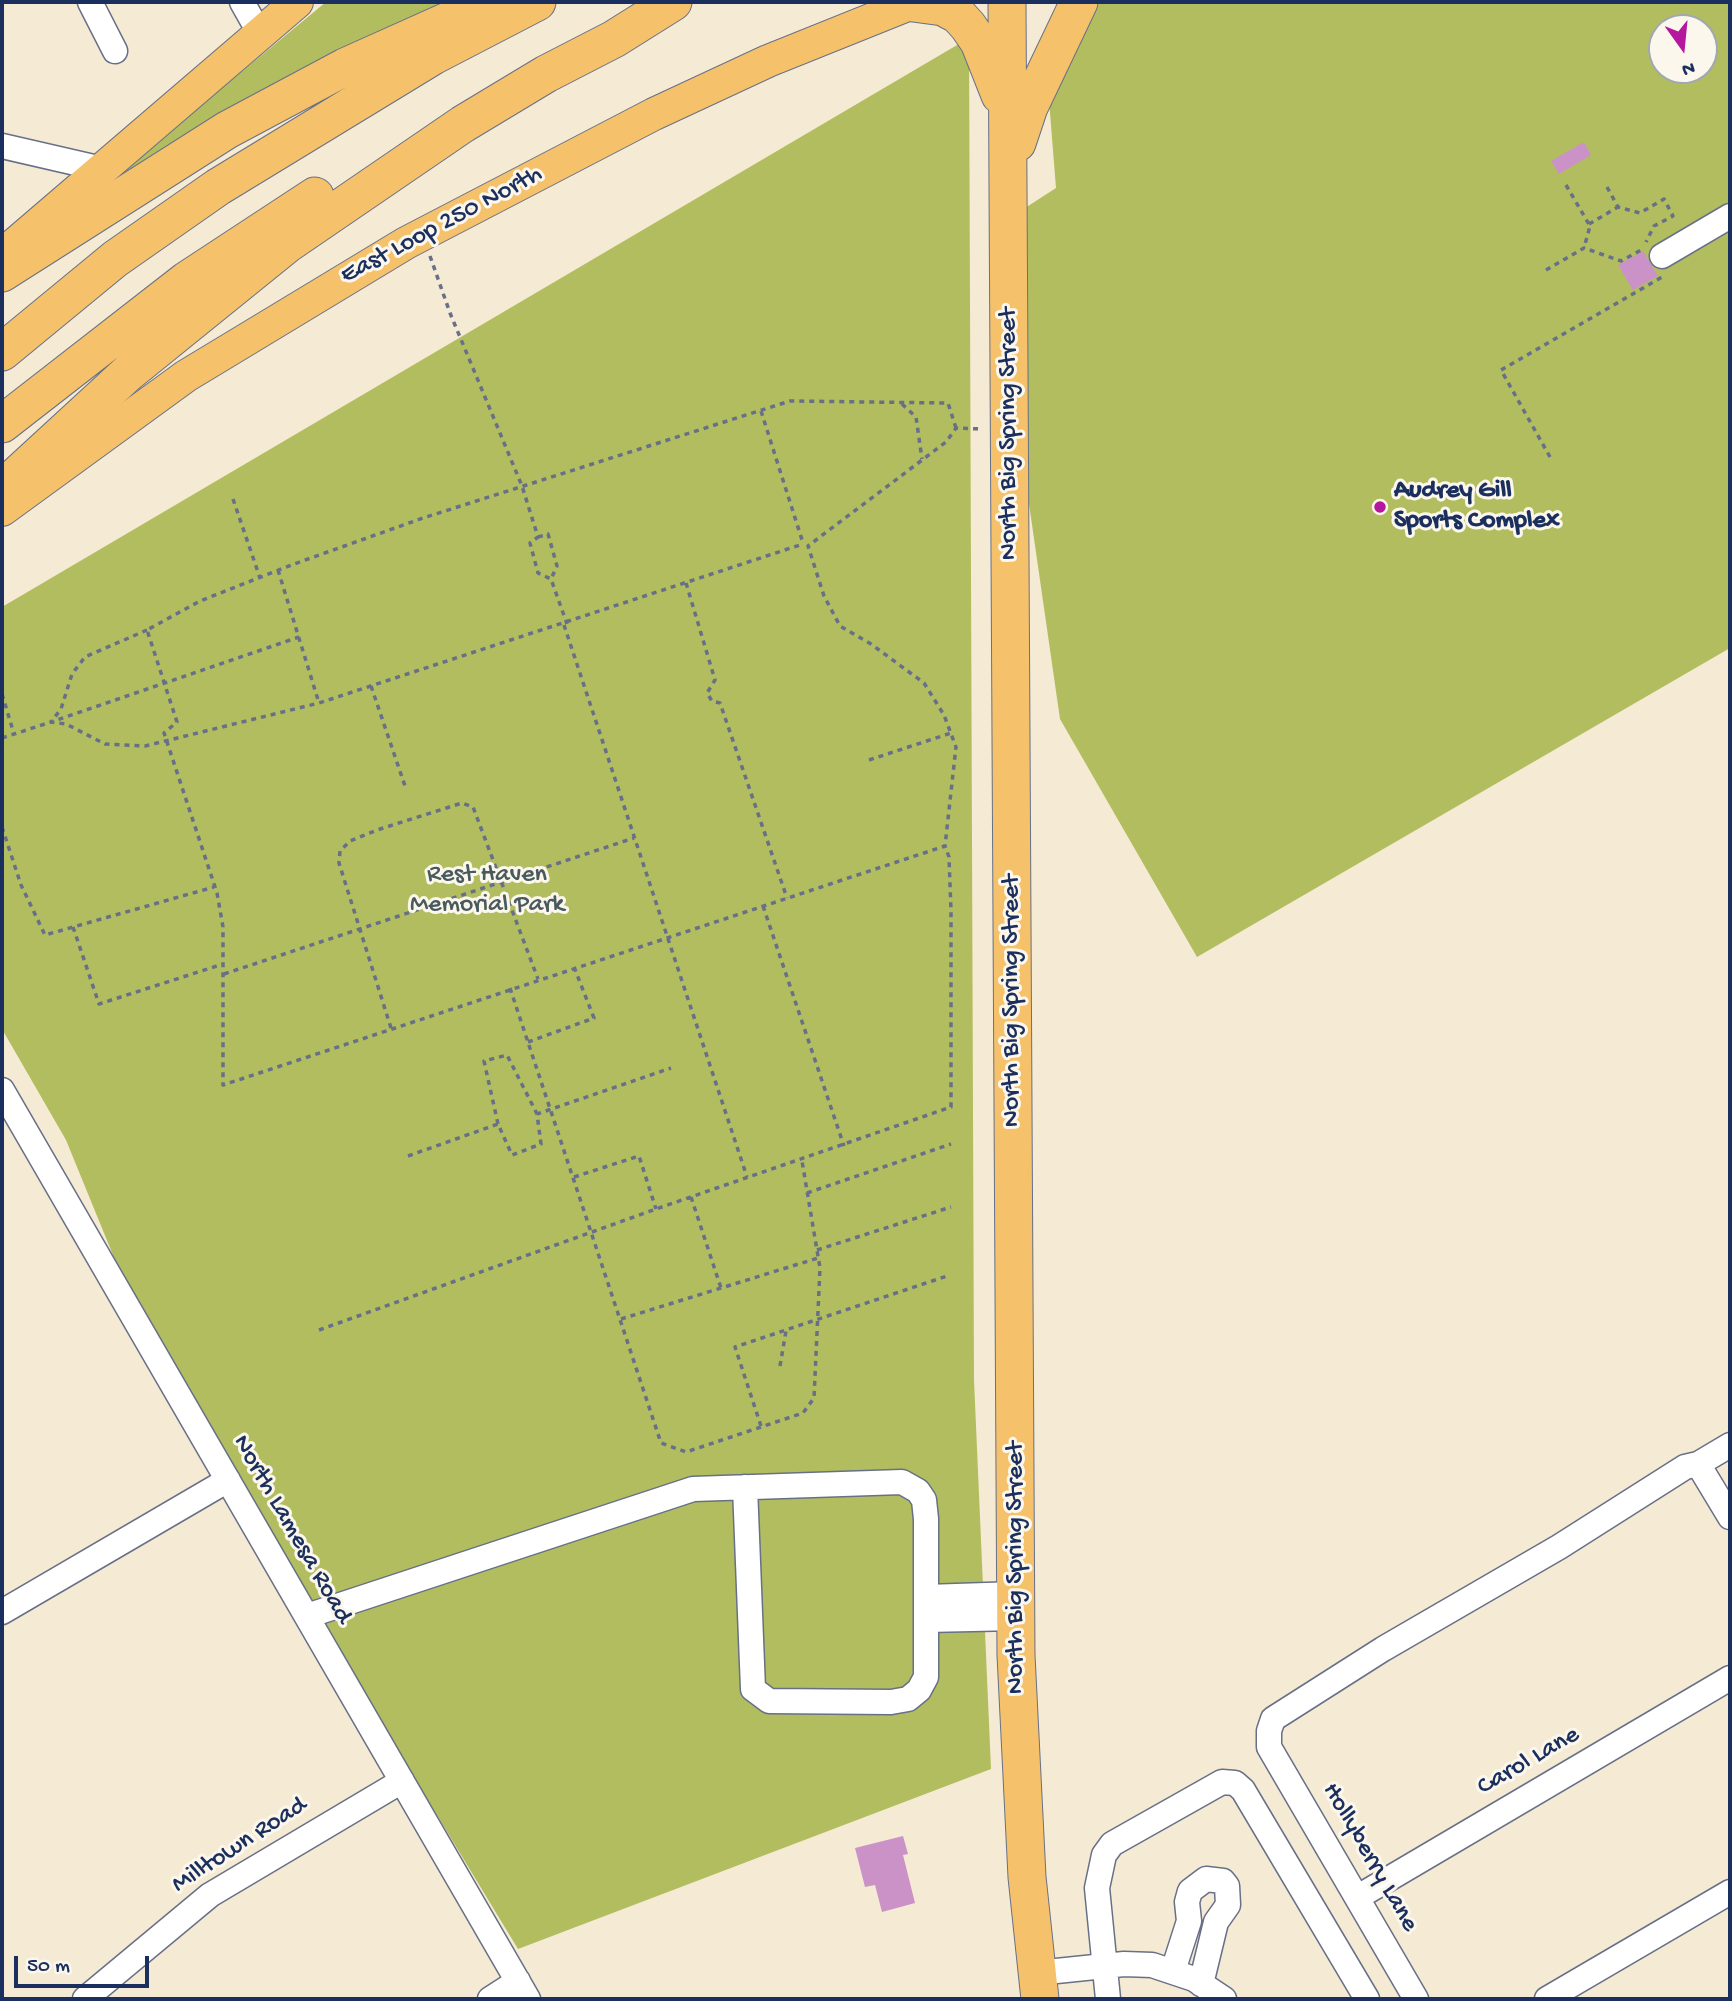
<!DOCTYPE html>
<style>
body{margin:0}
#map{position:relative;width:1732px;height:2001px;overflow:hidden;background:#f5ead3;font-family:"Gochi Hand",sans-serif}
canvas{display:block}
.frame{position:absolute;inset:0;border:4px solid #1b2f5e;pointer-events:none}
.north{position:absolute;left:1648px;top:14px;width:70px;height:70px;box-sizing:border-box;background:#fbf7ec;border:2px solid #a1a7b3;border-radius:50%;rotate:165deg;font-size:19px;font-weight:700;line-height:28px;text-align:center;color:#1b2f5e}
.north::after{content:'';display:block;margin:auto;width:24px;height:32px;background:#b5179e;clip-path:polygon(50% 0,100% 100%,50% 72%,0 100%)}
.scale{position:absolute;left:14px;top:1956px;width:135px;height:32px;box-sizing:border-box;border:4px solid #1b2f5e;border-top:0;padding-left:9px;font-size:21px;line-height:24px;white-space:nowrap;color:#1b2f5e;-webkit-text-stroke:5px #fbf7ec;paint-order:stroke}
</style>
<div id="map">
<canvas width="1732" height="2001"></canvas>
<div class="frame"></div>
<div class="north">N</div>
<div class="scale">50 m</div>
</div>
<script>
const context = document.querySelector('canvas').getContext('2d');
context.lineJoin = 'round';
function paint(path, color) { context.fillStyle = color; context.fill(path, 'evenodd'); }
const toPath = rows => new Path2D(rows.map(r => 'M' + r).join(''));
function strokePath(path, color, width, dash) { context.strokeStyle = color; context.lineWidth = width; context.lineCap = dash ? 'butt' : 'round'; context.setLineDash(dash || []); context.stroke(path); }
function label(font, color, halo, rows, align = 'center') {
  context.font = font + ' "Gochi Hand",sans-serif'; context.lineWidth = 6; context.setLineDash([]); context.textBaseline = 'middle'; context.strokeStyle = halo; context.fillStyle = color; for (const [text, x, y, turn = 0] of rows) {
    context.save(); context.translate(x, y); context.rotate((+turn || 0) * Math.PI / 180); context.textAlign = isNaN(turn) ? turn : align; if (halo) context.strokeText(text, 0, 0); context.fillText(text, 0, 0); context.restore();
  }
}
paint(toPath([
 [326,2,444,2,295,74,96,192],
 [1083,2,1730,2,1730,648,1197,957,1060,719,1009,365,1008,219,1056,188,1049,100],
 [1662,28,1704,28,1704,70,1662,70],
 [969,38,974,1380,991,1769,518,1949,245,1498,124,1282,66,1140,2,1029,2,607]
]), '#b2bd5f');
paint(toPath([
 [1584,142,1591,155,1559,174,1551,161],
 [1643,251,1658,276,1633,290,1618,265],
 [903,1836,908,1854,903,1855,915,1903,882,1912,875,1885,865,1887,855,1848]
]), '#ca92c7');
const minor = toPath([
 [90,2,115,51],
 [242,2,259,32],
 [2,146,102,169],
 [1662,256,1730,216],
 [2,1090,528,1999],
 [1698,1464,1730,1517],
 [926,1597,1017,1594],
 [2,1612,228,1480],
 [307,1616,693,1489,902,1482,918,1491,924,1500,926,1519,926,1677,919,1690,908,1699,891,1702,769,1701,753,1689,745,1487],
 [926,1620,1017,1618],
 [1358,1897,1730,1678],
 [1173,1971,1189,1921,1187,1902,1190,1891,1206,1879,1223,1881,1227,1886,1228,1905,1216,1922,1201,1984],
 [1037,1973,1124,1964,1152,1965,1194,1979,1224,1999],
 [85,1999,210,1895,402,1781],
 [490,1999,518,1981],
 [1108,1999,1097,1888,1104,1855,1112,1844,1222,1782,1235,1783,1243,1790,1367,1999],
 [1416,1999,1269,1747,1269,1731,1273,1719,1383,1649,1559,1547,1685,1467,1698,1464,1730,1445],
 [1547,1999,1730,1892]
]);
const major = toPath([
 [2,255,297,2],
 [2,510,186,376,406,243,654,114,768,61,915,2]
]);
const highway = toPath([
 [1007,2,1016,1655,1027,1877,1040,1999],
 [913,3,943,7,958,15,968,26,979,42,1000,95],
 [1017,143,1029,107,1079,2],
 [2,273,227,130,345,67,490,2],
 [2,352,115,259,218,187,433,56,537,2],
 [2,424,187,280,315,196],
 [2,489,129,372,286,245,463,124,546,74,614,39,673,2]
]);
strokePath(minor, '#677087', 27);
strokePath(major, '#677087', 34);
strokePath(highway, '#677087', 39);
strokePath(toPath([
 [1566,185,1590,226,1584,248],
 [1607,187,1618,207,1640,213,1664,199,1673,216,1654,226,1646,242],
 [1589,224,1618,207],
 [430,256,450,313,522,486,538,537,530,543,538,573,551,579,567,624],
 [1546,270,1584,248,1621,261,1643,249],
 [902,404,916,417,922,459],
 [761,411,803,543],
 [956,428,948,403,790,401,423,518,294,564,200,601,147,630,177,722,164,733,217,893,223,927,223,1085,945,846,956,747,944,715,924,683,871,644,840,626,824,596,808,546,946,442,956,428,983,429],
 [1550,457,1501,370,1662,277],
 [233,499,260,578],
 [538,537,548,534,557,566,551,579],
 [278,570,319,703],
 [686,583,715,680,707,693,712,701,720,703,787,898],
 [564,625,747,1177],
 [147,630,85,657,72,674,61,709,51,722,299,637],
 [371,686,405,786],
 [2,694,14,734],
 [2,738,51,722,66,724,105,744,145,746,319,703,803,544],
 [869,760,951,733],
 [2,827,21,885,45,935,214,887],
 [763,906,844,1146],
 [73,927,99,1004,223,964],
 [224,974,634,838],
 [510,988,661,1443,686,1452,803,1413,814,1398,820,1268,802,1161],
 [391,1028,339,863,340,851,350,841,377,830,462,803,473,807,538,979],
 [528,1042,594,1018,574,967],
 [498,1124,484,1061,507,1055,537,1114],
 [408,1156,498,1124,512,1155,541,1144,537,1114,671,1068],
 [574,1177,639,1156,656,1209],
 [807,1193,951,1144],
 [691,1197,721,1288],
 [817,1250,951,1207],
 [621,1319,818,1258],
 [319,1330,656,1209,951,1107,951,911,949,857,945,846],
 [780,1366,786,1331],
 [761,1426,735,1347,950,1275]
]), '#677087', 3.5, [5, 5]);
strokePath(minor, '#fff', 24);
strokePath(major, '#f5c16b', 32);
strokePath(highway, '#f5c16b', 37);
for (const [x, y, r, color] of [
 [1380,507,7,"#b5179e"]
]) { const dot = new Path2D(); dot.arc(x, y, r, 0, 2 * Math.PI); context.fillStyle = color; context.fill(dot); strokePath(dot, '#fbf7ec', 2.5); }
label('26px', '#1b2f5e', '#fbf7ec', [
 ["East Loop 250 North",442,226,-28],
 ["North Big Spring Street",1010,434,-90],
 ["North Big Spring Street",1013,1001,-90],
 ["North Lamesa Road",291,1530,60],
 ["North Big Spring Street",1017,1568,-90],
 ["Carol Lane",1529,1762,-30],
 ["Milltown Road",240,1846,-33],
 ["Hollyberry Lane",1369,1858,60]
]);
label('bold 26px', '#1b2f5e', '#fbf7ec', [
 ["Audrey Gill",1394,492],
 ["Sports Complex",1394,522]
], 'left');
label('26px', '#485a5e', '#fbf7ec', [
 ["Rest Haven",487,876],
 ["Memorial Park",487,906]
]);
</script>
